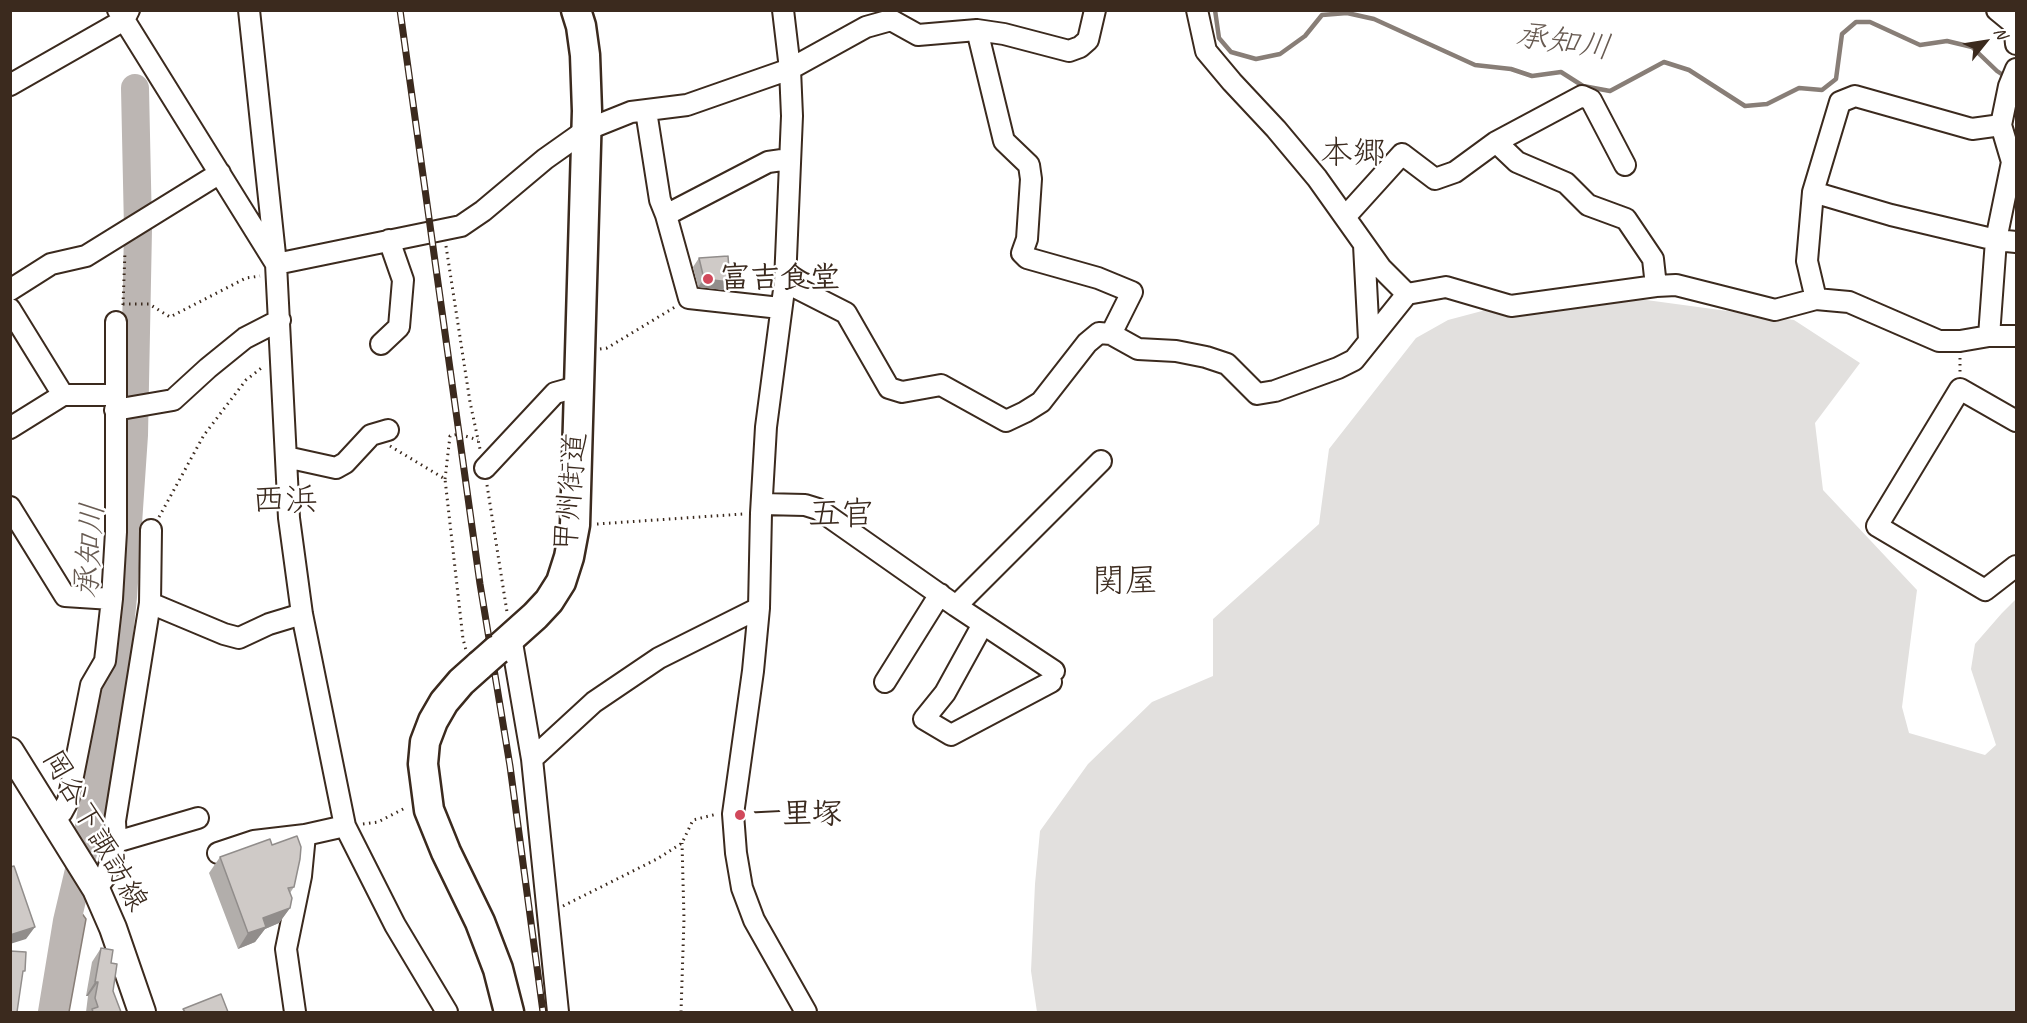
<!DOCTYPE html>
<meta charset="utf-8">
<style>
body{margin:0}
#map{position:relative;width:2027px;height:1023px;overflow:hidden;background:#fff;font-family:Caveat,sans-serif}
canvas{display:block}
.frame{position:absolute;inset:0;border:12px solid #3b2a1e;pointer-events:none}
.north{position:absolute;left:1955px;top:12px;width:60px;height:60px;-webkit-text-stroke:4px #fff;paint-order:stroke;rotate:60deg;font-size:16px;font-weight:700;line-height:24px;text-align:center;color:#3b2a1e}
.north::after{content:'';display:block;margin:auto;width:21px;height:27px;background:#3b2a1e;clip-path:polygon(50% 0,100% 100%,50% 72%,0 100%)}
</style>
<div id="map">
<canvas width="2027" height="1023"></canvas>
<div class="frame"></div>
<div class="north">N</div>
</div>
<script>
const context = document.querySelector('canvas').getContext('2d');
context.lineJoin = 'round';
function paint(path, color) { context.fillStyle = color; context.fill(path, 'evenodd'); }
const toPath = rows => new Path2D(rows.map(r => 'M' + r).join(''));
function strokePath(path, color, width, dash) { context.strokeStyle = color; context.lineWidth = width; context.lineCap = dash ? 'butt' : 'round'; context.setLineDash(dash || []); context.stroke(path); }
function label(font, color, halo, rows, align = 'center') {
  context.font = font + ' Caveat,"Klee One",sans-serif'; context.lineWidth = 5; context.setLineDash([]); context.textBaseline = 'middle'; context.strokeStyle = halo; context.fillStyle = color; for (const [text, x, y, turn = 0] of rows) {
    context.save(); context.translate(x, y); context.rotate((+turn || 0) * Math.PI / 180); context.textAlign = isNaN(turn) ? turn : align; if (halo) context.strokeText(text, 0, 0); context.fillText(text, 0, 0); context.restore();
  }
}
paint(toPath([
 [1565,289,1794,320,1860,363,1815,423,1823,490,1917,590,1902,707,1909,733,1985,755,1996,745,1971,669,1975,644,2002,613,2016,599,2016,1012,1037,1012,1031,971,1035,884,1040,831,1088,764,1152,702,1213,676,1213,619,1319,524,1329,449,1416,338,1448,320]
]), '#e2e0de');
const water = toPath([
 [63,887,86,919,69,1012,47,1012,63,887]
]);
paint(water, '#bcb6b3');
strokePath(water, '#887e77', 1.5);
strokePath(toPath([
 [1215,10,1219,38,1231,52,1256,59,1280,54,1305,36,1322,15,1347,13,1374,19,1475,65,1511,69,1532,76,1561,72,1583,86,1610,91,1664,62,1689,70,1745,106,1767,104,1799,88,1822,90,1836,79,1842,34,1856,22,1870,22,1920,45,1947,41,1972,47,1997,71,2006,77]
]), '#887e77', 4.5);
strokePath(toPath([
 [52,1012,67,921,88,832,114,685,123,597,134,435,138,229,135,88]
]), '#bcb6b3', 28);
const minor = toPath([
 [118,10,276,264,461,226,483,211,545,159,586,130,631,112,687,105,790,69,866,27,891,20,918,35,977,30,1004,34,1069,51,1080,47,1088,40,1095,10],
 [249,10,276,264,289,518,302,614,345,826,395,925,447,1012],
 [783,10,790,69,792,116,785,282,766,427,761,513,759,608,753,671,733,814,736,853,742,888,754,920,806,1012],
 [1197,10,1206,51,1232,82,1276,129,1317,178,1381,268,1407,294,1446,287,1511,306,1656,286,1676,285,1775,310,1816,299,1849,302,1939,341,1960,341,1989,336,2016,336],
 [1997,10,2014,24,2016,44],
 [977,30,1004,141,1029,165,1031,179,1027,239,1022,253,1027,258,1098,278,1132,292,1111,334,1138,349,1176,351,1206,357,1227,364,1257,394,1275,391,1338,368,1354,360,1407,294],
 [10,85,124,20,129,10],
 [646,111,660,200,666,215,689,298,780,308],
 [1496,142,1517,162,1566,183,1588,205,1626,219,1653,259,1656,286],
 [1813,192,1891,215,1996,240,2016,242],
 [666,215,768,162,789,159],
 [1345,217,1402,154,1435,179,1455,172,1496,142,1582,96,1591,100,1625,165],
 [1364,245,1369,340],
 [785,282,846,313,889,388,902,392,941,385,1006,421,1025,412,1041,402,1087,343,1099,333,1111,334],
 [10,290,51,264,86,256,220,173],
 [1816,299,1807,261,1813,192,1840,102,1855,96,1972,129,2001,125],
 [10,309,63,395],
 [1989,336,1996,240,2012,162,2001,125,2009,86,2016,69],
 [381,344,399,327,403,280,389,240],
 [115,410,173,400,208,368,245,338,280,320],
 [2016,421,1960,389,1877,526,1985,590,2016,566],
 [10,428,63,395,115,395],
 [286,457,336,468,345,463,371,435,388,430],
 [485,468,555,393,580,386],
 [762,504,805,505,818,509,956,606,1054,671],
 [10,507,65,596,112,599],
 [150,603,224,634,239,638,269,624,302,614],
 [956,606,1101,461],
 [983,624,945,693,924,719,951,735,1051,682],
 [511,637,532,759,558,1012],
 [885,682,940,594],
 [532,759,594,702,659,658,759,608],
 [54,820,62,812,68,801,91,685,105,661,112,599,116,532,116,322],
 [116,842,198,818],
 [218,853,254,841,305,835,345,826],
 [96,889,106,876,116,842,115,821,150,603,151,530],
 [295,1012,286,949,301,876,305,835]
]);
const major = toPath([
 [10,751,96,889,113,928,142,1012]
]);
const highway = toPath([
 [497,650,535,616,549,601,561,582,569,557,575,525,587,111,585,55,581,26,576,10],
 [480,665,461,682,444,702,433,721,425,742,423,764,429,810,446,852,480,922,498,969,509,1012]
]);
strokePath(minor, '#3b2a1e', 24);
strokePath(major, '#3b2a1e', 30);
strokePath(highway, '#3b2a1e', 33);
strokePath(toPath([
 [446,246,470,402,480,449],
 [123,304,149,304,170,317,246,278,260,276],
 [123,305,125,251],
 [600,349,607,348,675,307],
 [1960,358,1960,372],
 [390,446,445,479,463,639,466,650],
 [445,479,450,436,459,434,478,440],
 [487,485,507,612],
 [159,517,204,435,246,380,264,366],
 [597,524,743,514],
 [363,824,378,822,407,807],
 [563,906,657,859,682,843,693,820,717,814],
 [681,1012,684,919,682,843]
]), '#3b2a1e', 3, [1.5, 4.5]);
strokePath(minor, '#fff', 20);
strokePath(major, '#fff', 26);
strokePath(highway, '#fff', 28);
const rail = toPath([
 [400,10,480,584,510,766,543,1012]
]);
strokePath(rail, '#3b2a1e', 7);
strokePath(rail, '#fff', 4.5, [14]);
const highwayBridge = toPath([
 [480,665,497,650]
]);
strokePath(highwayBridge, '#3b2a1e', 33, []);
strokePath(highwayBridge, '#fff', 28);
paint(toPath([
 [699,258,724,290,698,287,693,267],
 [272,845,294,887,290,893,290,908,279,923,265,929,255,942,238,949,209,873,220,857],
 [101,948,111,963,113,991,121,1012,86,1012,88,996,86,996,92,962]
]), '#b2aeab');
paint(toPath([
 [704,279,730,282,724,290,698,287],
 [290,908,279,923,265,929,255,942,238,949,248,933,263,918],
 [35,927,26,939,10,944,10,935],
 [95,982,98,982,88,996,86,996]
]), '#918d8b');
const building = toPath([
 [728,256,730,282,704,279,699,258,728,256],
 [297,836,301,847,300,859,294,887,288,888,292,898,290,908,263,918,266,927,248,933,220,857,270,839,272,845,297,836],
 [14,866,35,927,10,935,10,867,14,866],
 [101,948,113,950,111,963,117,964,113,991,121,1012,93,1012,92,1009,98,1007,95,998,98,982,95,982,101,948],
 [10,951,26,952,25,971,23,971,17,1012,10,1012,10,951],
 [221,994,228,1012,185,1012,183,1009,221,994]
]);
paint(building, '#cfcac7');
strokePath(building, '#918d8b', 1.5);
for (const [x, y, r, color] of [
 [708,279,6,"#d1495b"],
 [740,815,6,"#d1495b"]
]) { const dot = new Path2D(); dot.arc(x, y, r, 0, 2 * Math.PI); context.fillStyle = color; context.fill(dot); strokePath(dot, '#fff', 2); }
label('bold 30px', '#3b2a1e', '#fff', [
 ["富吉食堂",720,279],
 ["一里塚",752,815]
], 'left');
label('30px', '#3b2a1e', '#fff', [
 ["甲州街道",572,492,-85],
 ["岡谷下諏訪線",94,831,60]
]);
label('italic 32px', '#685b52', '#fff', [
 ["承知川",1563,43,8],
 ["承知川",91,551,-86]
]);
label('33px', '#3b2a1e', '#fff', [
 ["本郷",1353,154],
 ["西浜",285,501],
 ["五官",841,515],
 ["関屋",1125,582]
]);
</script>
